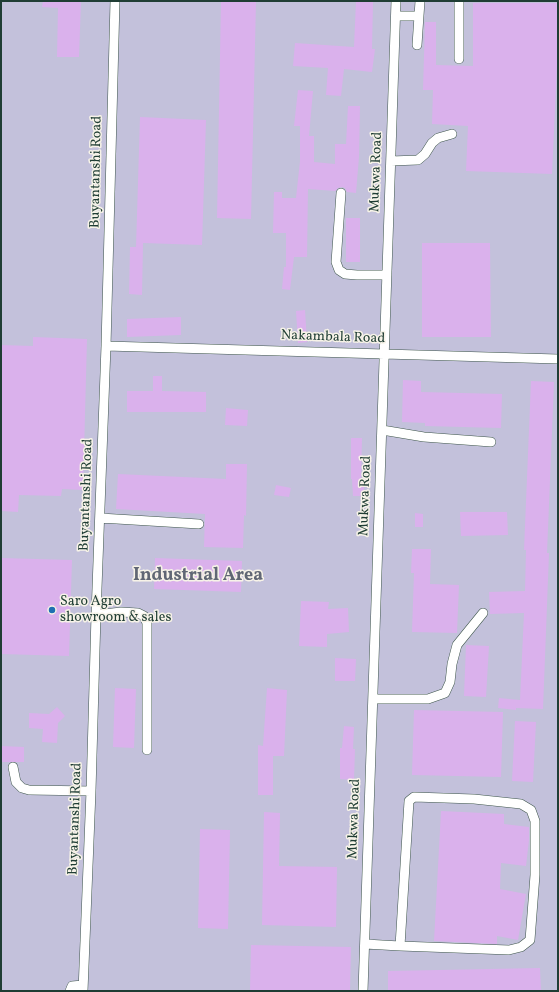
<!DOCTYPE html>
<style>
body{margin:0}
#map{position:relative;width:559px;height:992px;overflow:hidden;background:#f1e6cd;font-family:Vollkorn,serif}
canvas{display:block}
.frame{position:absolute;inset:0;border:2px solid #1f3d34;pointer-events:none}
</style>
<div id="map">
<canvas width="559" height="992"></canvas>
<div class="frame"></div>
</div>
<script>
const context = document.querySelector('canvas').getContext('2d');
context.lineJoin = 'round';
function paint(path, color) { context.fillStyle = color; context.fill(path, 'evenodd'); }
const toPath = rows => new Path2D(rows.map(r => 'M' + r).join(''));
function strokePath(path, color, width, dash) { context.strokeStyle = color; context.lineWidth = width; context.lineCap = dash ? 'butt' : 'round'; context.setLineDash(dash || []); context.stroke(path); }
function label(font, color, halo, rows, align = 'center') {
  context.font = font + ' Vollkorn,serif'; context.lineWidth = 3; context.setLineDash([]); context.textBaseline = 'middle'; context.strokeStyle = halo; context.fillStyle = color; for (const [text, x, y, turn = 0] of rows) {
    context.save(); context.translate(x, y); context.rotate((+turn || 0) * Math.PI / 180); context.textAlign = isNaN(turn) ? turn : align; if (halo) context.strokeText(text, 0, 0); context.fillText(text, 0, 0); context.restore();
  }
}
paint(toPath([
 [1,1,558,1,558,991,1,991]
]), '#c3c1db');
paint(toPath([
 [43,1,81,1,79,57,57,57,58,8,42,7],
 [221,1,256,1,251,219,217,218],
 [356,1,373,1,372,49,375,49,372,72,344,69,341,96,326,95,328,68,293,66,295,43,354,47],
 [473,3,558,3,558,65,557,65,552,174,466,171,468,126,432,124,433,90,423,90,425,22,436,22,436,65,473,66],
 [298,90,313,91,309,136,314,136,314,162,335,164,335,144,346,144,348,106,360,106,359,157,356,193,347,192,345,188,342,187,338,188,335,191,308,189,307,257,294,257,290,290,282,289,284,267,286,267,286,233,273,233,274,192,282,192,282,198,296,198,300,161,300,126,294,126],
 [140,117,206,120,202,245,143,243,142,295,129,294,130,247,136,247],
 [346,218,360,218,360,262,346,262],
 [422,243,490,243,491,337,422,337],
 [305,310,307,342,298,343,296,311],
 [181,317,181,335,127,337,127,319],
 [33,337,87,339,83,490,62,489,61,496,19,495,18,512,1,511,1,345,33,346],
 [153,376,162,376,162,391,206,392,206,412,127,412,127,391,153,391],
 [403,380,421,381,421,392,502,394,501,428,425,426,425,423,402,422],
 [531,381,554,382,547,553,549,553,543,709,516,708,516,710,498,708,499,698,520,700,524,613,490,614,489,592,525,591,526,550,524,550],
 [226,408,248,410,247,426,225,425],
 [351,438,362,438,361,481,364,481,364,496,353,496,352,479,351,479],
 [226,464,247,464,246,516,244,515,243,548,204,547,205,514,116,509,118,474,226,479],
 [276,485,291,488,289,497,274,495],
 [460,512,507,512,508,535,461,536],
 [415,513,423,514,423,527,415,527],
 [412,549,431,549,430,584,459,585,457,633,412,632,414,573,411,573],
 [1,558,72,560,69,656,1,654],
 [155,558,242,561,241,592,154,589],
 [301,601,329,602,328,609,348,608,349,632,327,634,327,647,299,646],
 [466,645,489,646,486,697,464,696],
 [335,658,356,659,355,681,335,681],
 [115,688,136,689,134,748,113,747],
 [267,688,287,690,284,756,273,756,273,795,258,795,258,745,263,746],
 [57,707,65,716,58,723,57,743,42,742,43,729,29,728,29,713,49,714],
 [414,710,503,712,501,777,412,775],
 [515,721,536,722,533,782,512,781],
 [344,726,354,727,353,749,355,749,354,780,340,779,340,748,342,748],
 [1,746,24,747,24,762,1,762],
 [441,811,504,814,504,824,529,827,529,840,526,866,501,863,500,889,526,894,518,940,497,936,497,944,434,941],
 [264,812,280,813,279,866,337,867,336,927,262,925],
 [200,829,230,830,228,929,198,928],
 [251,945,351,947,350,991,250,991],
 [540,968,541,991,388,991,388,971]
]), '#dab1ec');
const minor = toPath([
 [396,16,419,16],
 [417,45,420,1],
 [459,59,459,1],
 [391,161,418,160,425,154,432,143,438,138,452,134],
 [341,193,336,262,339,270,345,274,357,275,387,275],
 [106,346,558,359],
 [382,430,424,437,491,442],
 [100,518,199,524],
 [96,615,121,612,138,613,144,616,147,623,147,750],
 [373,699,428,699,445,693,450,682,452,664,457,645,483,613],
 [13,767,16,782,22,788,29,790,91,791],
 [365,944,400,946,509,950,521,947,530,940,535,875,535,821,531,810,521,804,474,799,414,797,409,801,400,946],
 [70,991,72,986,83,985],
 [83,991,91,791,96,615,106,346,115,1],
 [363,991,396,1]
]);
strokePath(minor, '#3e564b', 10);
strokePath(minor, '#fff', 9);
for (const [x, y, r, color] of [
 [52,610,4,"#1f6fb2"]
]) { const dot = new Path2D(); dot.arc(x, y, r, 0, 2 * Math.PI); context.fillStyle = color; context.fill(dot); strokePath(dot, '#f7f3e8', 1.5); }
label('14px', '#1f3d34', '#f7f3e8', [
 ["Buyantanshi Road",97,172,-89],
 ["Mukwa Road",377,172,-88],
 ["Nakambala Road",333,338,2],
 ["Buyantanshi Road",87,495,-88],
 ["Mukwa Road",366,496,-88],
 ["Buyantanshi Road",76,819,-88],
 ["Mukwa Road",355,819,-88]
]);
label('14px', '#1f3d34', '#f7f3e8', [
 ["Saro Agro",60,602],
 ["showroom & sales",60,618]
], 'left');
label('bold 18px', '#606674', '#f7f3e8', [
 ["Industrial Area",198,577]
]);
</script>
